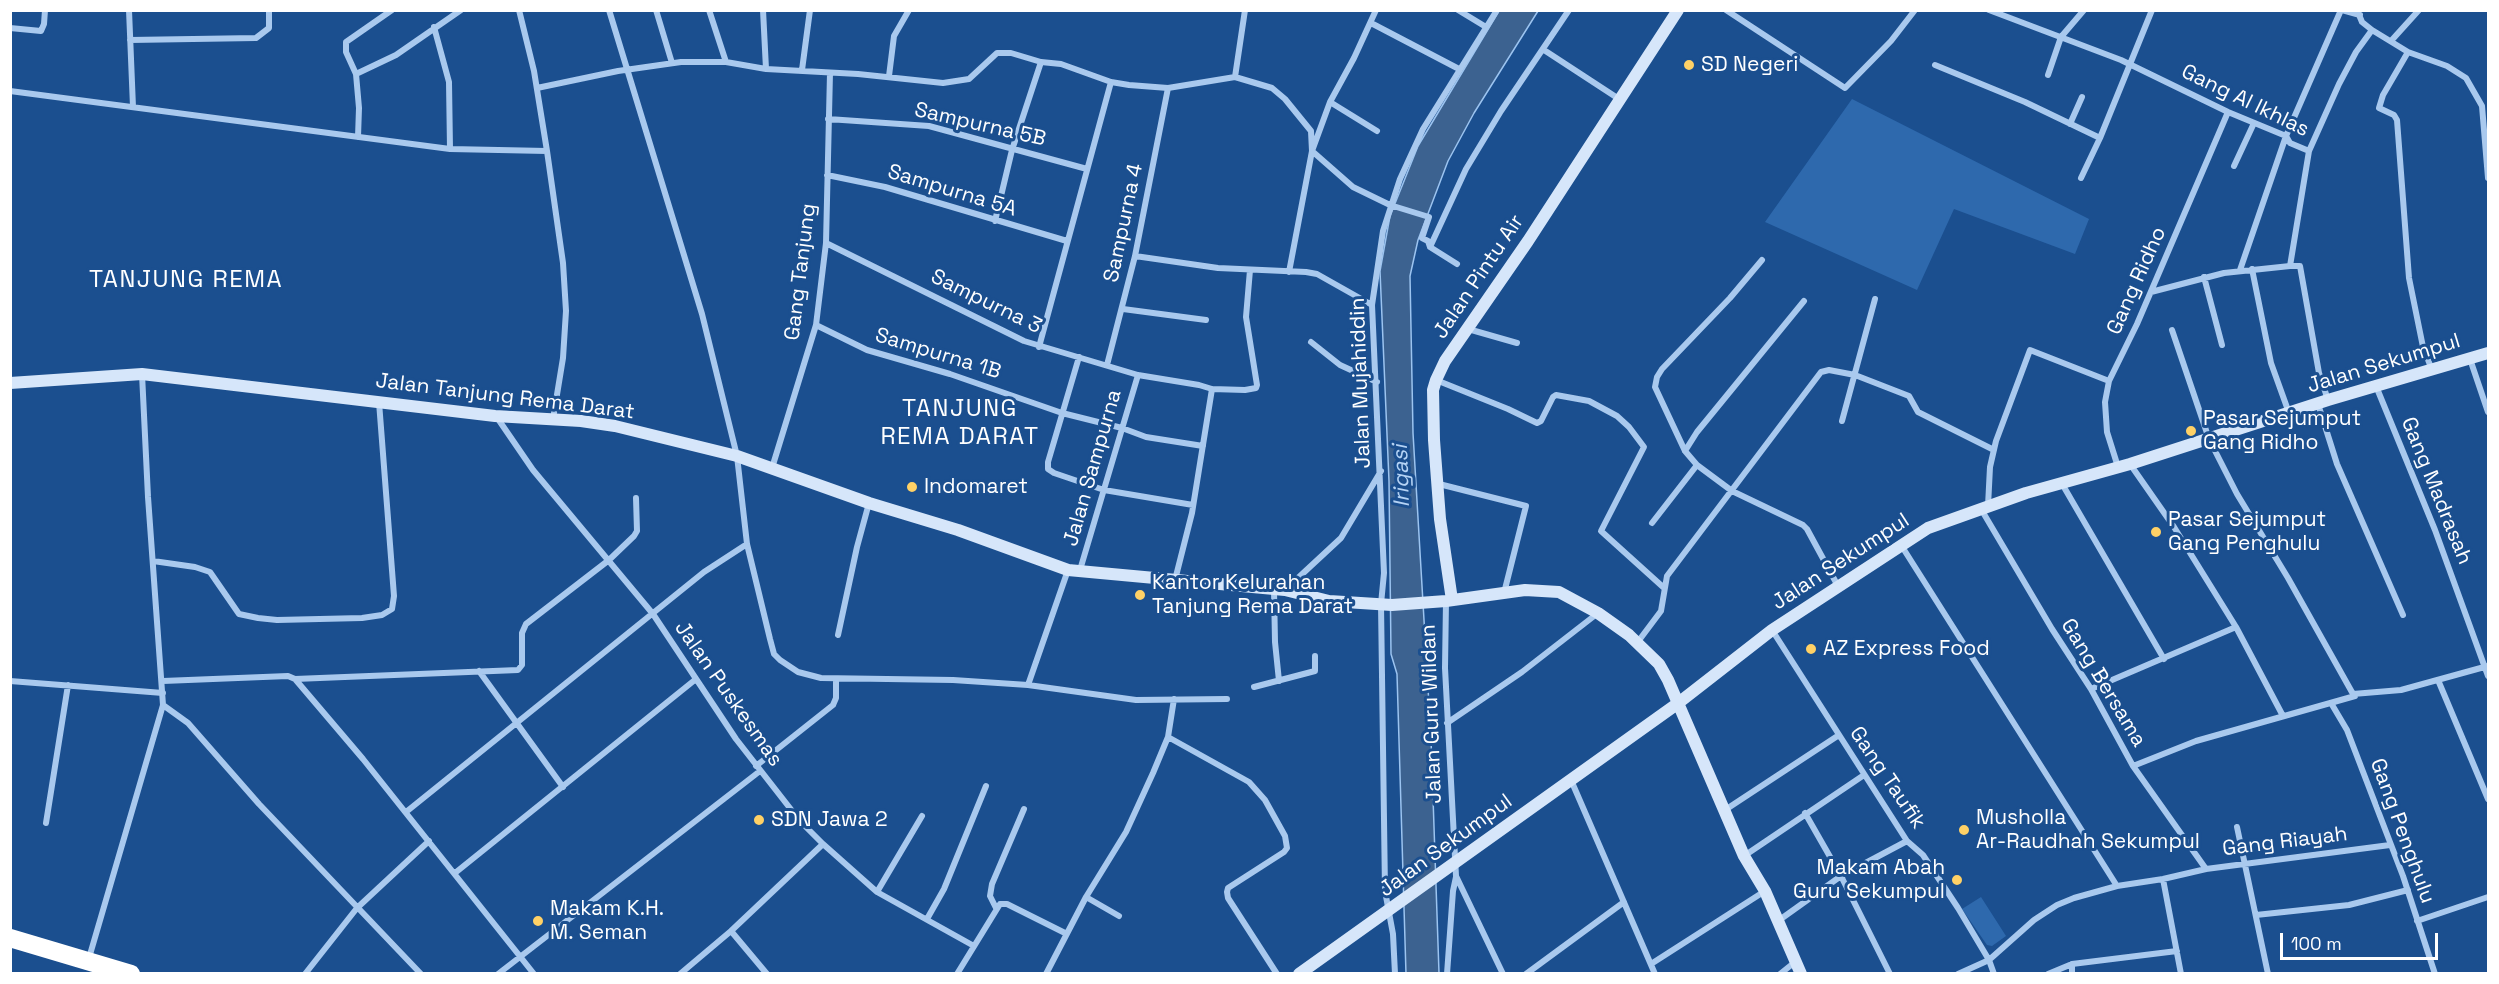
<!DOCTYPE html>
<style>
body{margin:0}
#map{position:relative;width:2499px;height:984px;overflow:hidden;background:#1b4f8f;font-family:"Space Grotesk",sans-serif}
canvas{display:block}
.frame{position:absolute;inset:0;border:12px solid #fff;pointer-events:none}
.scale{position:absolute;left:2280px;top:933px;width:158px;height:27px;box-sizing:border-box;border:3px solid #fff;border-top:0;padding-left:8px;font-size:18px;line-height:21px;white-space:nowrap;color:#fff;-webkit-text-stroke:4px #1b4f8f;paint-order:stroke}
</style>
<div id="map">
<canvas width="2499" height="984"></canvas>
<div class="frame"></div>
<div class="scale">100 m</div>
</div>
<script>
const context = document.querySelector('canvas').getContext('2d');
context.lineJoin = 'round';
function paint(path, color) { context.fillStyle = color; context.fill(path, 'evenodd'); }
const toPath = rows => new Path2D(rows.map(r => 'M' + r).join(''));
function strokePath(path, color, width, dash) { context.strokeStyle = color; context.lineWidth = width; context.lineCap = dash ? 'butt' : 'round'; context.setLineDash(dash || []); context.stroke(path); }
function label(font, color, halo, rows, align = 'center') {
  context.font = font + ' "Space Grotesk",sans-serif'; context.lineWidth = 6; context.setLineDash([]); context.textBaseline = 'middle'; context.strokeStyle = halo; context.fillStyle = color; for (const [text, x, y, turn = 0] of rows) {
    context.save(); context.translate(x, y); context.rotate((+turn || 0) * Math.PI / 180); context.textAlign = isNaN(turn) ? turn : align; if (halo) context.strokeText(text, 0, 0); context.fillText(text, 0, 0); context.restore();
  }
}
paint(toPath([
 [1852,99,2089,219,2075,254,1954,209,1917,290,1765,222],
 [1981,897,2006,936,1992,946,1987,945,1962,909]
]), '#2e69ad');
const water = toPath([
 [1499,11,1538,11,1474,113,1448,161,1418,240,1410,276,1413,433,1431,739,1439,973,1406,974,1397,674,1391,654,1389,481,1380,271,1390,216,1418,146,1499,11]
]);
paint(water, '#3c6290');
strokePath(water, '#9cc4f0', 1.5);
strokePath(toPath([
 [129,10,133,107],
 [609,10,702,314,737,456,747,544,770,639,774,654,780,660,798,672,821,678,953,680,1028,685,1136,700,1227,699],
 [656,10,672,63],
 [709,10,726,62],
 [763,10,766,69],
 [1458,10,1486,27],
 [1726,10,1845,88,1891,41,1915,10],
 [1989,10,2121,60,2228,112,2286,136,2290,143,2309,151,2290,266,2300,266,2319,373,2328,400],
 [2342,10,2360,15],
 [2357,10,2362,22,2372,30,2408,52,2447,66,2466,78,2482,106,2488,178],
 [1371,23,1459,69],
 [434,27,449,82,450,149],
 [10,28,41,31,44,24,45,10],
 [130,40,256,38,269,28,269,10],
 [2391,41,2419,10],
 [1544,50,1619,99],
 [2408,52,2383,95,2379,108,2394,115,2397,120,2409,278,2423,347,2432,370],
 [1935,65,2025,102,2100,138],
 [802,70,810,10],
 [356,74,396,55,461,10],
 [2048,75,2061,37,2084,10],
 [889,76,894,36,909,10],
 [1235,77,1272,88,1285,99,1311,131,1312,151,1353,187,1390,205,1429,217,1422,238,1428,241,1430,247,1457,264],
 [537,88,618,71,681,62,726,62,766,69,858,74,943,83,969,79,997,53,1011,53,1041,62],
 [10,91,450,149,547,151,534,71,519,10],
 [1330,102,1377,131],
 [828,119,929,126,1087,169],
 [2070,124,2082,97],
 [358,137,359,108,356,74,346,52,346,42,392,10],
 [547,151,563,263,566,311,563,358,553,419],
 [2309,151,2339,84,2356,52,2372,30],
 [2234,166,2254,123],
 [827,175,885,187,1067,241],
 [2081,178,2100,138,2152,10],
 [995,221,1012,150,1041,62,1061,64,1111,82,1129,85,1168,88,1235,77,1245,10],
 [826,243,1024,341,1138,375,1199,385,1212,389,1245,390,1256,388,1257,385,1246,317,1250,270],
 [1430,247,1466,169,1501,111,1569,10],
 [1135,256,1218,268,1306,272,1317,274,1372,305],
 [1762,260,1730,298,1662,369,1657,377,1655,387,1685,451,1697,465,1732,491,1803,525,1807,529,1839,588],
 [2252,269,2271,363,2289,413],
 [2240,270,2286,136,2341,10],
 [1289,272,1312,151,1330,102,1354,58,1376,10],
 [2204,277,2222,345],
 [2151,292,2224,273,2290,266],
 [1123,309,1206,320],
 [816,325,867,350,950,374,1062,413,1122,428,1146,437,1203,446],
 [1468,329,1517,343],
 [2172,330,2209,439,2237,494,2288,578,2353,694],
 [1311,342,1340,365,1377,382],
 [1039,347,1111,82],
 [1079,357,1048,462,1048,469,1054,473,1104,490,1193,505],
 [2470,359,2488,412],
 [1107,365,1135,256,1168,88],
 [1436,380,1508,409,1537,423,1541,421,1553,397,1556,395,1589,401,1617,416,1629,427,1644,447,1601,531,1663,587],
 [2376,386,2435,530,2488,676],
 [2318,404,2337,464,2403,615],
 [496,416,533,470,653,614,736,739,800,821,823,844,877,892,974,946],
 [1842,421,1875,299],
 [1685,451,1697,432,1804,301],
 [2130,464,2174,527,2236,627,2283,716],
 [2118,467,2107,432,2105,402,2109,381,2137,324,2228,112],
 [772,468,816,325,826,243,830,73],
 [2061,482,2164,659],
 [1439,484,1526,506,1504,593],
 [1988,506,1990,467,1996,441,2030,350,2109,381],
 [1981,509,2052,629,2091,689,2133,766,2206,869],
 [1652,523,1697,465],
 [1901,545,2117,886],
 [153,561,195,567,210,572,239,614,258,618,277,620,362,618,382,615,392,609,394,596,379,402],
 [1080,570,1138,375],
 [1175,580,1192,513,1212,389],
 [1274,590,1275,642,1279,681],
 [1285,590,1341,538,1381,471],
 [1446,601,1445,668,1456,876,1503,974],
 [1772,630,1907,841,1923,855,1958,908,1989,960,1994,974],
 [838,635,857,547,869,503],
 [1637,643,1661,611,1667,576,1821,372,1829,370,1855,375,1909,396,1918,412,1994,450],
 [479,671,563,787],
 [295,679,518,670,522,665,522,633,526,624,609,560,634,536,637,531,636,498],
 [2438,680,2488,799],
 [10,681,163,693],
 [163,681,288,676,295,679,363,759,534,974],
 [1028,685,1068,570],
 [1254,687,1315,671,1315,656],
 [2091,689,2236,627],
 [2331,703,2347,730,2403,876,2435,974],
 [163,705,188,723,259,804,421,974],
 [1447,723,1522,672,1598,613],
 [1168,737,1249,782,1265,800,1285,836,1287,848,1284,852,1228,888,1227,892,1228,898,1277,974],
 [756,766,833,705,836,698,836,679],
 [2133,766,2196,741,2355,696,2353,694,2401,690,2488,666],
 [1571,780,1655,974],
 [1725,810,1839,735],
 [406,812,704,572,747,544],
 [1805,813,1841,876,1890,974],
 [46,823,68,685],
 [2237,827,2268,974],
 [1744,856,1864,775],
 [455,873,696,679],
 [2163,879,2181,974],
 [877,892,922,816],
 [996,908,990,896,992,884,1024,809],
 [2256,915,2349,905,2408,890],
 [1119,916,1086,897,1126,832,1153,773,1168,737,1174,699],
 [927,919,944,889,986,786],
 [1778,921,1841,876,1907,841],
 [2417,921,2488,897],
 [731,931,767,974],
 [89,958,163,705,148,497,142,374],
 [1651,964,1765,891],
 [305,974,357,908,429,841],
 [498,974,760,771],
 [680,974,731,931,823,844],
 [957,974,1000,904,1007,904,1067,934],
 [1046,974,1086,897],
 [1395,974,1393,934,1385,891,1381,604,1384,573,1372,305,1383,231,1400,179,1423,129,1497,10],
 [1447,974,1453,891,1456,877],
 [1526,974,1624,902],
 [1780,974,1795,962],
 [1958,974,1989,960,2034,920,2057,905,2074,898,2117,886,2163,879,2206,869,2390,845],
 [2048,974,2072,964],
 [2072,974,2072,964,2177,951]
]), '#a9c9ee', 6);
strokePath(toPath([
 [10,383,142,374,495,416,581,421,615,426,737,456,869,503,958,530,1068,570,1285,590,1329,601,1392,605,1446,601,1525,590,1559,592,1598,613,1629,635,1659,664,1668,680,1744,856,1765,891,1801,974],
 [1452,600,1440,519,1434,440,1433,390,1436,380,1445,361,1528,241,1678,10],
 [1299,974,1677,704,1772,630,1928,528,2026,493,2130,464,2328,400,2488,353]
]), '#d6e6fa', 12);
strokePath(toPath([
 [10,938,131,974]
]), '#fff', 18);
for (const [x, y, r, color] of [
 [1689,65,6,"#ffd166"],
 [2191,431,6,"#ffd166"],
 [912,487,6,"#ffd166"],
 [2156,532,6,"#ffd166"],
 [1140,595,6,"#ffd166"],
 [1811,649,6,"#ffd166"],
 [759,820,6,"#ffd166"],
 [1964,830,6,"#ffd166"],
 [1957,880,6,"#ffd166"],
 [538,921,6,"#ffd166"]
]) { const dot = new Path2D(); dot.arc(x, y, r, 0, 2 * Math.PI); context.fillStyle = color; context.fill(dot); strokePath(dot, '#1b4f8f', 2); }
label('21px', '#fff', '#1b4f8f', [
 ["SD Negeri",1701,65],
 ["Pasar Sejumput",2203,419],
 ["Gang Ridho",2203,443],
 ["Indomaret",924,487],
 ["Pasar Sejumput",2168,520],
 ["Gang Penghulu",2168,544],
 ["Kantor Kelurahan",1152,583],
 ["Tanjung Rema Darat",1152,607],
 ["AZ Express Food",1823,649],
 ["Musholla",1976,818],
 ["Ar-Raudhah Sekumpul",1976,842],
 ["SDN Jawa 2",771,820],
 ["Makam Abah",1945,868,"right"],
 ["Guru Sekumpul",1945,892,"right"],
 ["Makam K.H.",550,909],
 ["M. Seman",550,933]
], 'left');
label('21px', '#fff', '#1b4f8f', [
 ["Gang Al Ikhlas",2245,101,26],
 ["Sampurna 5B",980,125,13],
 ["Sampurna 5A",952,191,17],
 ["Sampurna 4",1124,223,-78],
 ["Gang Tanjung",801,272,-83],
 ["Jalan Pintu Air",1479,277,-56],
 ["Gang Ridho",2137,281,-66],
 ["Sampurna 3",986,302,26],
 ["Sampurna 1B",938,354,17],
 ["Jalan Sekumpul",2384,364,-17],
 ["Jalan Mujahiddin",1361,383,-92],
 ["Jalan Tanjung Rema Darat",505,397,7],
 ["Jalan Sampurna",1093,468,-74],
 ["Gang Madrasah",2436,491,68],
 ["Jalan Sekumpul",1841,562,-33],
 ["Gang Bersama",2103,683,59],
 ["Jalan Puskesmas",728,694,55],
 ["Jalan Guru Wildan",1432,714,-92],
 ["Gang Taufik",1887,778,56],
 ["Gang Penghulu",2402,831,70],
 ["Gang Riayah",2285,842,-7],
 ["Jalan Sekumpul",1446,846,-36]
]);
label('italic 22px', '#b5d3f5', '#1b4f8f', [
 ["Irigasi",1402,476,-92]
]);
context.letterSpacing = '1.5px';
label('24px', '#fff', '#1b4f8f', [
 ["TANJUNG REMA",186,280],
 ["TANJUNG",960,409],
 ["REMA DARAT",960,437]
]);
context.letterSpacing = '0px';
</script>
